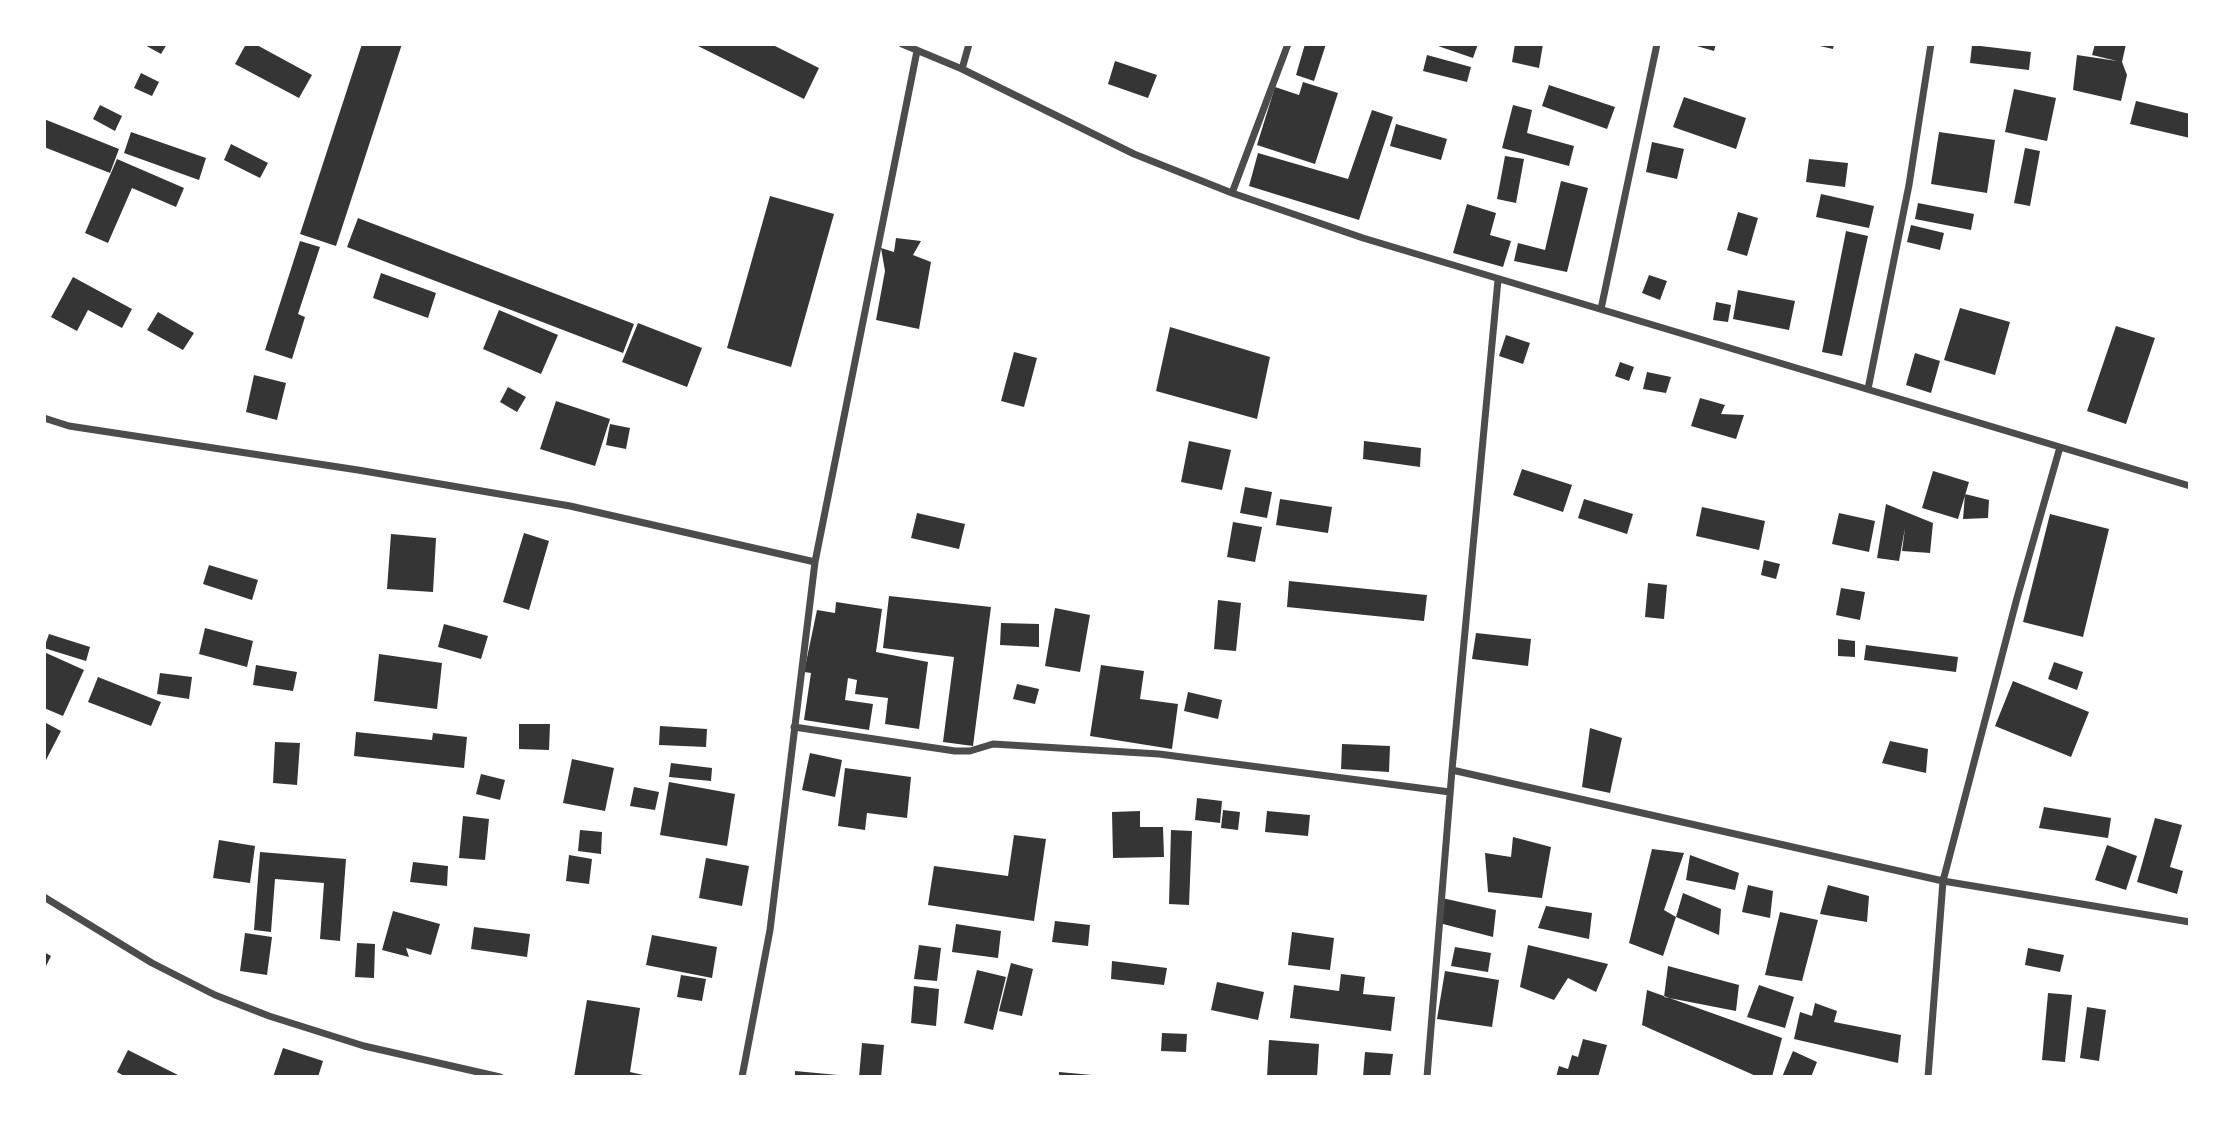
<!DOCTYPE html>
<style>
body{margin:0}
#map{position:relative;width:2234px;height:1121px;overflow:hidden;background:#fff;font-family:Montserrat,sans-serif}
canvas{display:block}
.frame{position:absolute;inset:0;border:46px solid #fff;pointer-events:none}
</style>
<div id="map">
<canvas width="2234" height="1121"></canvas>
<div class="frame"></div>
</div>
<script>
const context = document.querySelector('canvas').getContext('2d');
context.lineJoin = 'round';
function paint(path, color) { context.fillStyle = color; context.fill(path, 'evenodd'); }
const toPath = rows => new Path2D(rows.map(r => 'M' + r).join(''));
function strokePath(path, color, width, dash) { context.strokeStyle = color; context.lineWidth = width; context.lineCap = dash ? 'butt' : 'round'; context.setLineDash(dash || []); context.stroke(path); }
paint(toPath([
 [143,44,167,44,161,54],
 [246,44,255,44,312,75,299,98,235,64],
 [362,44,402,44,336,246,300,234],
 [694,44,771,44,819,68,804,99],
 [1305,44,1326,44,1314,81,1296,75],
 [1439,44,1478,44,1473,58,1438,46],
 [1515,44,1543,44,1539,68,1512,62],
 [1690,44,1716,44,1714,51],
 [1811,44,1834,44,1833,49],
 [2095,44,2126,44,2122,62,2127,75,2121,101,2073,90,2077,55,2117,61,2092,55],
 [1972,45,2031,52,2029,70,1970,63],
 [1427,55,1471,67,1467,82,1423,71],
 [1115,61,1157,75,1148,98,1108,84],
 [141,73,159,82,152,96,134,88],
 [1303,82,1338,93,1315,164,1257,145,1275,87,1299,95],
 [1549,85,1615,107,1607,129,1542,106],
 [2014,89,2056,98,2047,141,2005,132],
 [1684,97,1746,118,1736,149,1673,127],
 [2136,101,2190,114,2190,138,2130,124],
 [100,105,122,116,115,131,93,119],
 [1513,105,1532,110,1527,133,1574,146,1569,166,1502,148],
 [1372,110,1393,117,1359,220,1249,186,1258,153,1348,179],
 [44,119,119,149,110,173,44,147],
 [1396,124,1447,139,1441,160,1390,146],
 [131,132,206,158,199,180,124,153],
 [1939,132,1995,140,1987,193,1931,184],
 [1652,142,1684,149,1677,179,1646,172],
 [231,144,268,163,260,178,224,160],
 [2025,148,2040,151,2030,206,2014,203],
 [1505,156,1524,159,1516,203,1497,199],
 [117,159,184,188,176,207,132,188,108,243,85,233],
 [1809,159,1848,163,1845,187,1806,182],
 [1561,181,1588,188,1567,272,1514,261,1518,243,1545,250],
 [1821,194,1874,206,1869,228,1816,217],
 [770,196,834,214,791,367,727,348],
 [1918,203,1974,214,1971,230,1915,219],
 [1467,204,1496,213,1490,235,1511,241,1503,267,1453,253],
 [1738,212,1758,218,1747,256,1727,250],
 [358,218,634,324,623,353,347,247],
 [1911,225,1944,233,1940,250,1907,242],
 [1846,231,1868,236,1842,356,1822,352],
 [896,238,921,241,913,255,931,262,919,329,876,320,885,271,881,248,894,252],
 [300,241,320,247,298,314,305,317,292,359,265,350],
 [381,273,436,293,428,318,373,298],
 [1649,275,1667,281,1660,300,1642,293],
 [73,277,132,309,122,328,88,310,77,331,51,317],
 [1738,290,1795,301,1789,330,1733,319],
 [1716,302,1731,305,1728,322,1713,320],
 [1960,308,2010,322,1995,375,1944,360],
 [499,310,558,335,541,374,483,349],
 [158,312,194,333,183,350,147,330],
 [638,323,702,348,687,387,622,362],
 [2116,326,2155,338,2126,424,2087,411],
 [1170,327,1270,357,1257,419,1156,391],
 [1506,335,1530,343,1523,364,1499,356],
 [1014,352,1037,358,1024,407,1001,401],
 [1915,353,1940,361,1931,393,1906,385],
 [1620,362,1634,367,1629,381,1615,376],
 [1647,372,1671,377,1666,393,1643,389],
 [254,375,286,383,277,420,246,412],
 [508,387,526,397,517,412,500,402],
 [1700,398,1725,405,1721,414,1744,415,1736,439,1691,426],
 [556,401,610,419,595,466,540,449],
 [610,424,630,428,626,449,606,445],
 [1189,441,1231,450,1222,490,1181,482],
 [1364,441,1421,448,1420,467,1363,459],
 [1522,469,1572,485,1563,512,1513,495],
 [1933,471,1969,482,1958,519,1922,508],
 [1245,487,1272,492,1267,518,1240,513],
 [1965,494,1989,500,1988,518,1963,519],
 [1280,499,1332,507,1328,533,1276,525],
 [1584,499,1633,514,1627,534,1578,518],
 [1886,504,1933,523,1930,553,1902,551,1905,528,1899,561,1877,558],
 [1702,507,1765,521,1759,550,1696,536],
 [917,513,965,524,959,549,911,538],
 [1839,513,1875,521,1869,552,1832,544],
 [2050,514,2109,529,2083,637,2023,622],
 [1233,522,1262,527,1255,562,1227,557],
 [524,533,549,541,529,610,503,602],
 [391,534,436,538,433,592,387,589],
 [1764,560,1780,564,1776,579,1761,575],
 [209,565,258,580,252,600,203,584],
 [1289,581,1427,595,1424,621,1287,607],
 [1648,583,1667,585,1664,619,1645,617],
 [1841,588,1865,592,1860,620,1836,615],
 [889,596,991,607,973,746,943,742,954,657,883,648],
 [1218,600,1241,603,1236,651,1214,649],
 [836,602,882,609,876,652,928,662,919,729,885,724,888,698,855,694,857,680,848,678,845,700,873,704,869,730,804,720,811,673,804,672,817,610,835,613],
 [1055,608,1090,615,1080,672,1045,666],
 [1001,623,1039,624,1039,647,1000,645],
 [444,624,488,636,481,659,438,647],
 [205,628,253,641,247,667,199,654],
 [1476,633,1531,639,1528,666,1472,659],
 [49,634,90,647,86,661,44,648],
 [1838,639,1855,641,1855,657,1838,656],
 [1866,645,1958,657,1956,672,1864,660],
 [44,652,84,670,63,716,44,708],
 [379,654,442,663,437,709,374,701],
 [2054,662,2083,672,2077,690,2048,679],
 [256,665,297,672,293,691,253,685],
 [1101,665,1144,671,1140,699,1178,704,1172,749,1090,736],
 [160,673,192,677,189,699,157,694],
 [98,677,161,702,151,726,88,702],
 [2013,681,2089,712,2071,757,1995,726],
 [1017,684,1039,689,1035,704,1013,699],
 [1188,692,1222,700,1218,719,1184,711],
 [46,723,61,731,46,760,44,759,44,727],
 [519,724,550,724,549,750,519,749],
 [660,726,707,729,706,747,659,745],
 [1590,728,1622,738,1610,793,1582,787],
 [356,732,432,740,433,733,467,737,464,768,354,756],
 [1890,741,1928,749,1926,773,1882,763],
 [275,742,300,743,297,785,273,783],
 [1342,744,1390,746,1389,772,1341,769],
 [810,753,842,760,835,797,802,790],
 [572,759,614,768,605,811,563,803],
 [671,763,712,768,711,781,669,777],
 [845,768,911,777,907,818,867,813,865,830,838,826],
 [481,774,505,780,500,800,476,794],
 [669,782,735,794,727,846,660,835],
 [634,787,659,792,655,810,630,806],
 [1197,798,1222,801,1220,823,1195,820],
 [2044,807,2111,818,2108,838,2039,828],
 [1223,810,1240,812,1238,830,1221,828],
 [1140,811,1140,827,1163,827,1164,857,1113,858,1112,812],
 [1267,811,1310,815,1308,836,1265,832],
 [463,816,489,819,485,860,459,858],
 [2155,818,2182,825,2170,867,2183,871,2177,894,2137,882],
 [580,830,602,832,601,854,578,851],
 [1171,830,1192,831,1189,905,1169,904],
 [1014,835,1046,839,1034,921,928,905,934,866,1008,876],
 [1513,837,1551,847,1542,898,1488,892,1485,853,1511,857],
 [219,840,255,846,250,883,213,878],
 [2107,845,2137,856,2126,890,2095,880],
 [1652,849,1684,853,1664,910,1676,917,1663,956,1629,943],
 [260,852,346,859,340,941,320,939,324,883,275,879,271,932,254,930],
 [569,855,592,859,589,884,566,881],
 [1690,855,1739,873,1735,890,1686,880],
 [706,858,749,866,742,906,699,898],
 [413,862,448,866,447,886,410,882],
 [1748,885,1773,891,1770,918,1742,912],
 [1828,885,1869,896,1867,922,1820,914],
 [1683,893,1721,909,1719,935,1676,917],
 [1442,898,1496,910,1493,937,1443,924],
 [1546,906,1592,913,1589,939,1538,928],
 [393,911,440,924,431,955,406,948,409,957,382,950],
 [1780,912,1818,920,1802,981,1765,975],
 [1055,921,1090,925,1088,946,1052,942],
 [956,924,1001,931,998,958,952,952],
 [474,927,530,934,527,957,471,949],
 [1292,932,1334,938,1330,970,1288,965],
 [245,933,272,937,267,975,240,971],
 [652,935,717,947,712,978,646,965],
 [357,943,375,944,374,978,355,977],
 [919,945,941,948,937,981,914,979],
 [1528,945,1608,964,1596,992,1568,978,1554,1000,1520,987],
 [1455,947,1491,953,1488,972,1451,966],
 [2028,948,2064,955,2060,972,2025,965],
 [44,952,51,956,44,970],
 [1112,961,1167,968,1164,985,1111,979],
 [1011,963,1033,969,1022,1016,999,1011],
 [1668,966,1739,985,1736,1011,1664,997],
 [977,970,1006,977,993,1030,964,1023],
 [1445,971,1499,980,1492,1027,1437,1019],
 [1341,974,1365,977,1363,994,1395,997,1391,1031,1290,1018,1294,985,1339,991],
 [681,975,706,979,702,1001,677,997],
 [1217,982,1264,992,1258,1020,1211,1010],
 [1759,985,1794,997,1785,1028,1747,1017],
 [914,986,939,989,936,1026,911,1023],
 [1647,990,1782,1038,1772,1077,1758,1077,1642,1025],
 [2048,993,2072,995,2065,1062,2042,1060],
 [587,1000,640,1008,630,1072,652,1077,574,1077],
 [1815,1003,1837,1011,1834,1022,1901,1035,1898,1063,1794,1039,1800,1012,1812,1016],
 [2087,1007,2106,1010,2099,1061,2080,1058],
 [1162,1033,1187,1034,1186,1052,1161,1051],
 [1583,1039,1607,1045,1598,1077,1556,1077,1559,1066,1568,1069,1572,1055,1578,1057],
 [1269,1040,1319,1044,1317,1077,1267,1077],
 [862,1043,884,1045,881,1077,859,1077],
 [283,1048,323,1061,318,1077,273,1077],
 [128,1050,182,1077,126,1077,117,1072],
 [1793,1051,1817,1062,1811,1077,1782,1077],
 [1365,1052,1393,1054,1390,1077,1363,1077],
 [795,1071,838,1075,838,1077,795,1077],
 [1059,1072,1092,1075,1092,1077,1059,1077]
]), '#353535');
strokePath(toPath([
 [902,44,962,69,1134,154,1232,193,1363,238,2190,486],
 [962,69,969,44],
 [1232,193,1288,44],
 [1601,309,1657,44],
 [1868,389,1909,185,1931,44],
 [44,418,69,426,358,470,570,506,815,562],
 [794,727,955,751,970,751,993,744,1159,754,1450,792],
 [1452,770,1943,881,2190,922],
 [44,897,152,963,215,995,269,1016,364,1046,500,1077],
 [742,1077,770,930,815,562,917,51],
 [1427,1077,1452,770,1498,280],
 [1928,1077,1943,881,2017,598,2060,447]
]), '#4c4c4c', 7);
</script>
